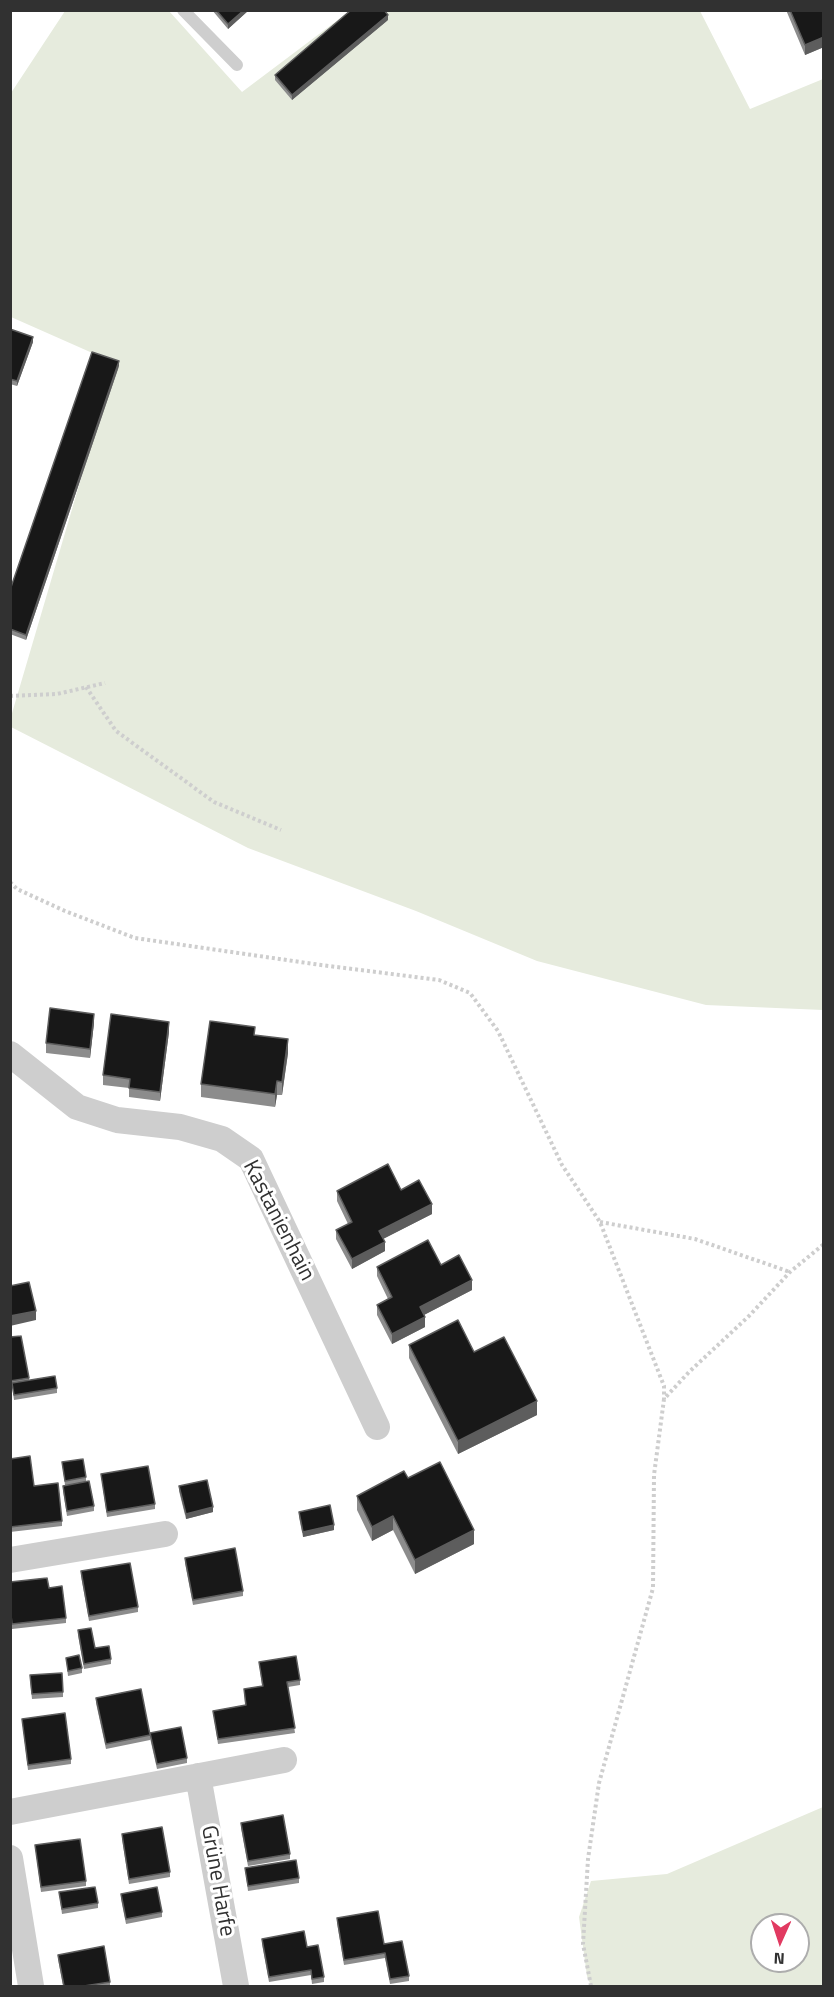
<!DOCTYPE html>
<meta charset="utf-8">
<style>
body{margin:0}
#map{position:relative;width:834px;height:1997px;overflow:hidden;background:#fff;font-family:"Titillium Web",sans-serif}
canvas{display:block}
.frame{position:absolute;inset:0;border:12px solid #313131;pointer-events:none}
.north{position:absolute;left:750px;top:1913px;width:60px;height:60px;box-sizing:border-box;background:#fff;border:2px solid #adadad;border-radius:50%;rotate:183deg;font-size:16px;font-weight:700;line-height:24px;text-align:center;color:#313131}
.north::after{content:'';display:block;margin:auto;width:21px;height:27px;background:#e13a61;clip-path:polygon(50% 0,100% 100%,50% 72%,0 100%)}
</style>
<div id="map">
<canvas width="834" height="1997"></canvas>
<div class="frame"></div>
<div class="north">N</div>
</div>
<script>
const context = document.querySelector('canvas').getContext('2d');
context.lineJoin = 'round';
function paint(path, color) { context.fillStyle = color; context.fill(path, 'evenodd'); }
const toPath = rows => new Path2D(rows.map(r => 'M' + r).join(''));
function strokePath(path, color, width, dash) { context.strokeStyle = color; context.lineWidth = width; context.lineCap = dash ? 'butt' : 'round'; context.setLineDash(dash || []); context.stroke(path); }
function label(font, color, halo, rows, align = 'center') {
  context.font = font + ' "Titillium Web",sans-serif'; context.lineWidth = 6; context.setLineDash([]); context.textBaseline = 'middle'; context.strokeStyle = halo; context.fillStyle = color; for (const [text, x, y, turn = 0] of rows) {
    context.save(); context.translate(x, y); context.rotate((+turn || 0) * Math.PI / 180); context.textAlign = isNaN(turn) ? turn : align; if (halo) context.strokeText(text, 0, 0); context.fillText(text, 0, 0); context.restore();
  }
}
paint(toPath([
 [351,10,700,11,750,109,823,79,823,1010,706,1005,537,961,416,911,248,848,11,727,10,720,115,363,11,317,11,93,65,11,169,11,242,92],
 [823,1807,823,1986,591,1986,587,1976,579,1917,591,1881,667,1874],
 [762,1925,798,1925,798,1961,762,1961]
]), '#e6ebdd');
strokePath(toPath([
 [86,687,116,731,214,802,281,830],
 [10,696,57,694,105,683],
 [10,882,17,889,65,911,135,938,321,965,439,980,470,993,498,1031,562,1165,600,1222,664,1386,664,1399],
 [600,1222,695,1239,790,1272],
 [591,1986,583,1944,588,1859,599,1783,653,1588,654,1475,664,1399,689,1372,749,1316,790,1272,824,1244]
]), '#cecece', 4, [3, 3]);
strokePath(toPath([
 [183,10,237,65]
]), '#cecece', 12);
strokePath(toPath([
 [10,1054,77,1107,117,1120,180,1127,222,1139,251,1159,377,1427],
 [10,1560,165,1534],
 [198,1776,236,1986],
 [10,1812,284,1760],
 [10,1858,31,1986]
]), '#cecece', 26);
paint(toPath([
 [212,10,249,10,228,29],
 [786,10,824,10,824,47,805,55],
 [388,20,292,100,275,80,275,75],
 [10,329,33,342,17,386,10,384],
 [119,366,26,640,10,634,10,590],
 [94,1023,90,1058,46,1053,46,1043],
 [169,1032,160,1101,129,1097,129,1088,103,1085,103,1075],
 [255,1035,288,1053,282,1095,277,1095,275,1107,201,1097,201,1084],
 [401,1190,432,1214,383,1239,385,1251,352,1269,336,1239,336,1230,348,1224,337,1201,337,1191],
 [441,1265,472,1290,424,1315,425,1327,392,1344,377,1315,377,1305,388,1299,377,1276,377,1267],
 [10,1337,29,1378,29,1380,57,1388,57,1393,14,1400,12,1386,10,1386],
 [409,1345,474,1352,537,1415,458,1454,409,1358],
 [10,1459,62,1521,62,1526,10,1532],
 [62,1462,86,1477,86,1482,94,1506,94,1511,67,1516,63,1491,63,1486,65,1485],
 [101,1474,155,1504,155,1509,107,1517],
 [408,1478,474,1544,415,1574,393,1530,372,1541,357,1510,357,1496],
 [179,1486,213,1512,186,1519,179,1491],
 [299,1512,334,1530,303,1537,299,1517],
 [185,1558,243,1591,243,1596,193,1605,185,1563],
 [81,1571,138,1607,138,1612,89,1621,81,1576],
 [10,1582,49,1588,66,1618,66,1623,12,1629,10,1611],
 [78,1630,95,1648,111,1659,111,1664,84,1669,78,1635],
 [66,1658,82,1668,82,1673,68,1676],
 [259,1662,300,1680,300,1685,288,1687,295,1733,218,1744,213,1711,245,1705,244,1689,262,1686],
 [30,1680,63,1692,63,1697,32,1699],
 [96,1698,150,1735,150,1740,106,1749,96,1703],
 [22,1719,71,1759,71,1764,28,1770],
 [150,1733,187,1758,187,1763,157,1769,150,1738],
 [241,1823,290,1854,290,1859,248,1866,241,1828],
 [122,1834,170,1872,170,1877,129,1884,122,1839],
 [35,1845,86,1881,86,1886,41,1892],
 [245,1868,299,1878,299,1883,248,1891],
 [59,1892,98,1903,98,1908,62,1914],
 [121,1894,162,1912,162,1917,126,1924,121,1899],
 [337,1918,384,1944,409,1976,409,1981,390,1984,385,1958,344,1965,337,1923],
 [262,1939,307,1947,324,1977,324,1982,312,1984,311,1975,269,1982,262,1944],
 [58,1955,110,1982,110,1986,63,1986,58,1959]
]), '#8c8c8c');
paint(toPath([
 [244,10,249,10,228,29,228,24],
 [388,15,388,20,292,100,292,95],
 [824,37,824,47,805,55,805,45],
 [33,337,33,342,17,386,17,381],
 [119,361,119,366,26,640,26,635],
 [94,1014,94,1023,90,1058,90,1049],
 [169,1022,169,1032,160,1101,160,1092],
 [288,1039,288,1053,282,1095,282,1082],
 [277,1081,277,1095,275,1107,275,1094],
 [432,1204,432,1214,379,1241,379,1231],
 [385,1242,385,1251,352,1269,352,1259],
 [472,1280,472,1290,420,1317,420,1307],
 [36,1311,36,1320,10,1326,10,1316],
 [425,1317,425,1327,392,1344,392,1334],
 [537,1401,537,1415,458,1454,458,1441],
 [213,1507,213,1512,186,1519,186,1514],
 [393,1516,393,1530,372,1541,372,1527],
 [334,1525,334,1530,303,1537,303,1532],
 [474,1530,474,1544,415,1574,415,1560]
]), '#5d5d5d');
const building = toPath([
 [216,10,244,10,228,24,216,10],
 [351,10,384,10,388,15,292,95,275,75,351,10],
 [790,10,824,10,824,37,805,45,790,10],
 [10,329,33,337,17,381,10,379,10,329],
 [92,352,119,361,26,635,10,629,10,590,92,352],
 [50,1008,94,1014,90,1049,46,1043,50,1008],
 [111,1014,169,1022,160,1092,129,1088,130,1079,103,1075,111,1014],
 [210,1021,255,1027,254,1035,288,1039,282,1082,277,1081,275,1094,201,1084,210,1021],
 [388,1164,401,1190,419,1180,432,1204,379,1231,385,1242,352,1259,336,1230,352,1222,337,1191,388,1164],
 [428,1240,441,1265,459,1255,472,1280,420,1307,425,1317,392,1334,377,1305,392,1297,377,1267,428,1240],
 [29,1282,36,1311,10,1316,10,1286,29,1282],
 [458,1320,474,1352,504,1337,537,1401,458,1441,409,1345,458,1320],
 [21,1336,29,1378,10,1381,10,1337,21,1336],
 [55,1376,57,1388,14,1395,12,1383,55,1376],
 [30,1456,34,1486,58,1483,62,1521,10,1527,10,1459,30,1456],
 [83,1459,86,1477,65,1481,62,1462,83,1459],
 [440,1462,474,1530,415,1560,393,1516,372,1527,357,1496,404,1471,408,1478,440,1462],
 [148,1466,155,1504,107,1512,101,1474,148,1466],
 [207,1480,213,1507,186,1514,179,1486,207,1480],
 [89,1481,94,1506,67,1511,63,1486,89,1481],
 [330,1505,334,1525,303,1532,299,1512,330,1505],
 [235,1548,243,1591,193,1600,185,1558,235,1548],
 [130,1563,138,1607,89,1616,81,1571,130,1563],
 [47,1578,49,1588,62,1586,66,1618,12,1624,10,1606,10,1582,47,1578],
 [91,1628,95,1648,109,1646,111,1659,84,1664,78,1630,91,1628],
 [79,1655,82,1668,68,1671,66,1658,79,1655],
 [296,1656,300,1680,287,1682,295,1728,218,1739,213,1711,246,1705,244,1689,263,1686,259,1662,296,1656],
 [62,1673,63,1692,32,1694,30,1675,62,1673],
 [141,1689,150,1735,106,1744,96,1698,141,1689],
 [65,1713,71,1759,28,1765,22,1719,65,1713],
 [181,1727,187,1758,157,1764,150,1733,181,1727],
 [283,1815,290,1854,248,1861,241,1823,283,1815],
 [162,1827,170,1872,129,1879,122,1834,162,1827],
 [80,1839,86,1881,41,1887,35,1845,80,1839],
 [296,1860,299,1878,248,1886,245,1868,296,1860],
 [95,1887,98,1903,62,1909,59,1892,95,1887],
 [157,1887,162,1912,126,1919,121,1894,157,1887],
 [378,1911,384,1944,402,1941,409,1976,390,1979,385,1953,344,1960,337,1918,378,1911],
 [304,1931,307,1947,318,1945,324,1977,312,1979,311,1970,269,1977,262,1939,304,1931],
 [104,1946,110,1982,84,1986,64,1986,58,1955,104,1946]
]);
paint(building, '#181818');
strokePath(building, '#5d5d5d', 1.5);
label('22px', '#313131', '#fff', [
 ["Kastanienhain",278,1221,63],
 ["Grüne Harfe",217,1881,80]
]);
</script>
